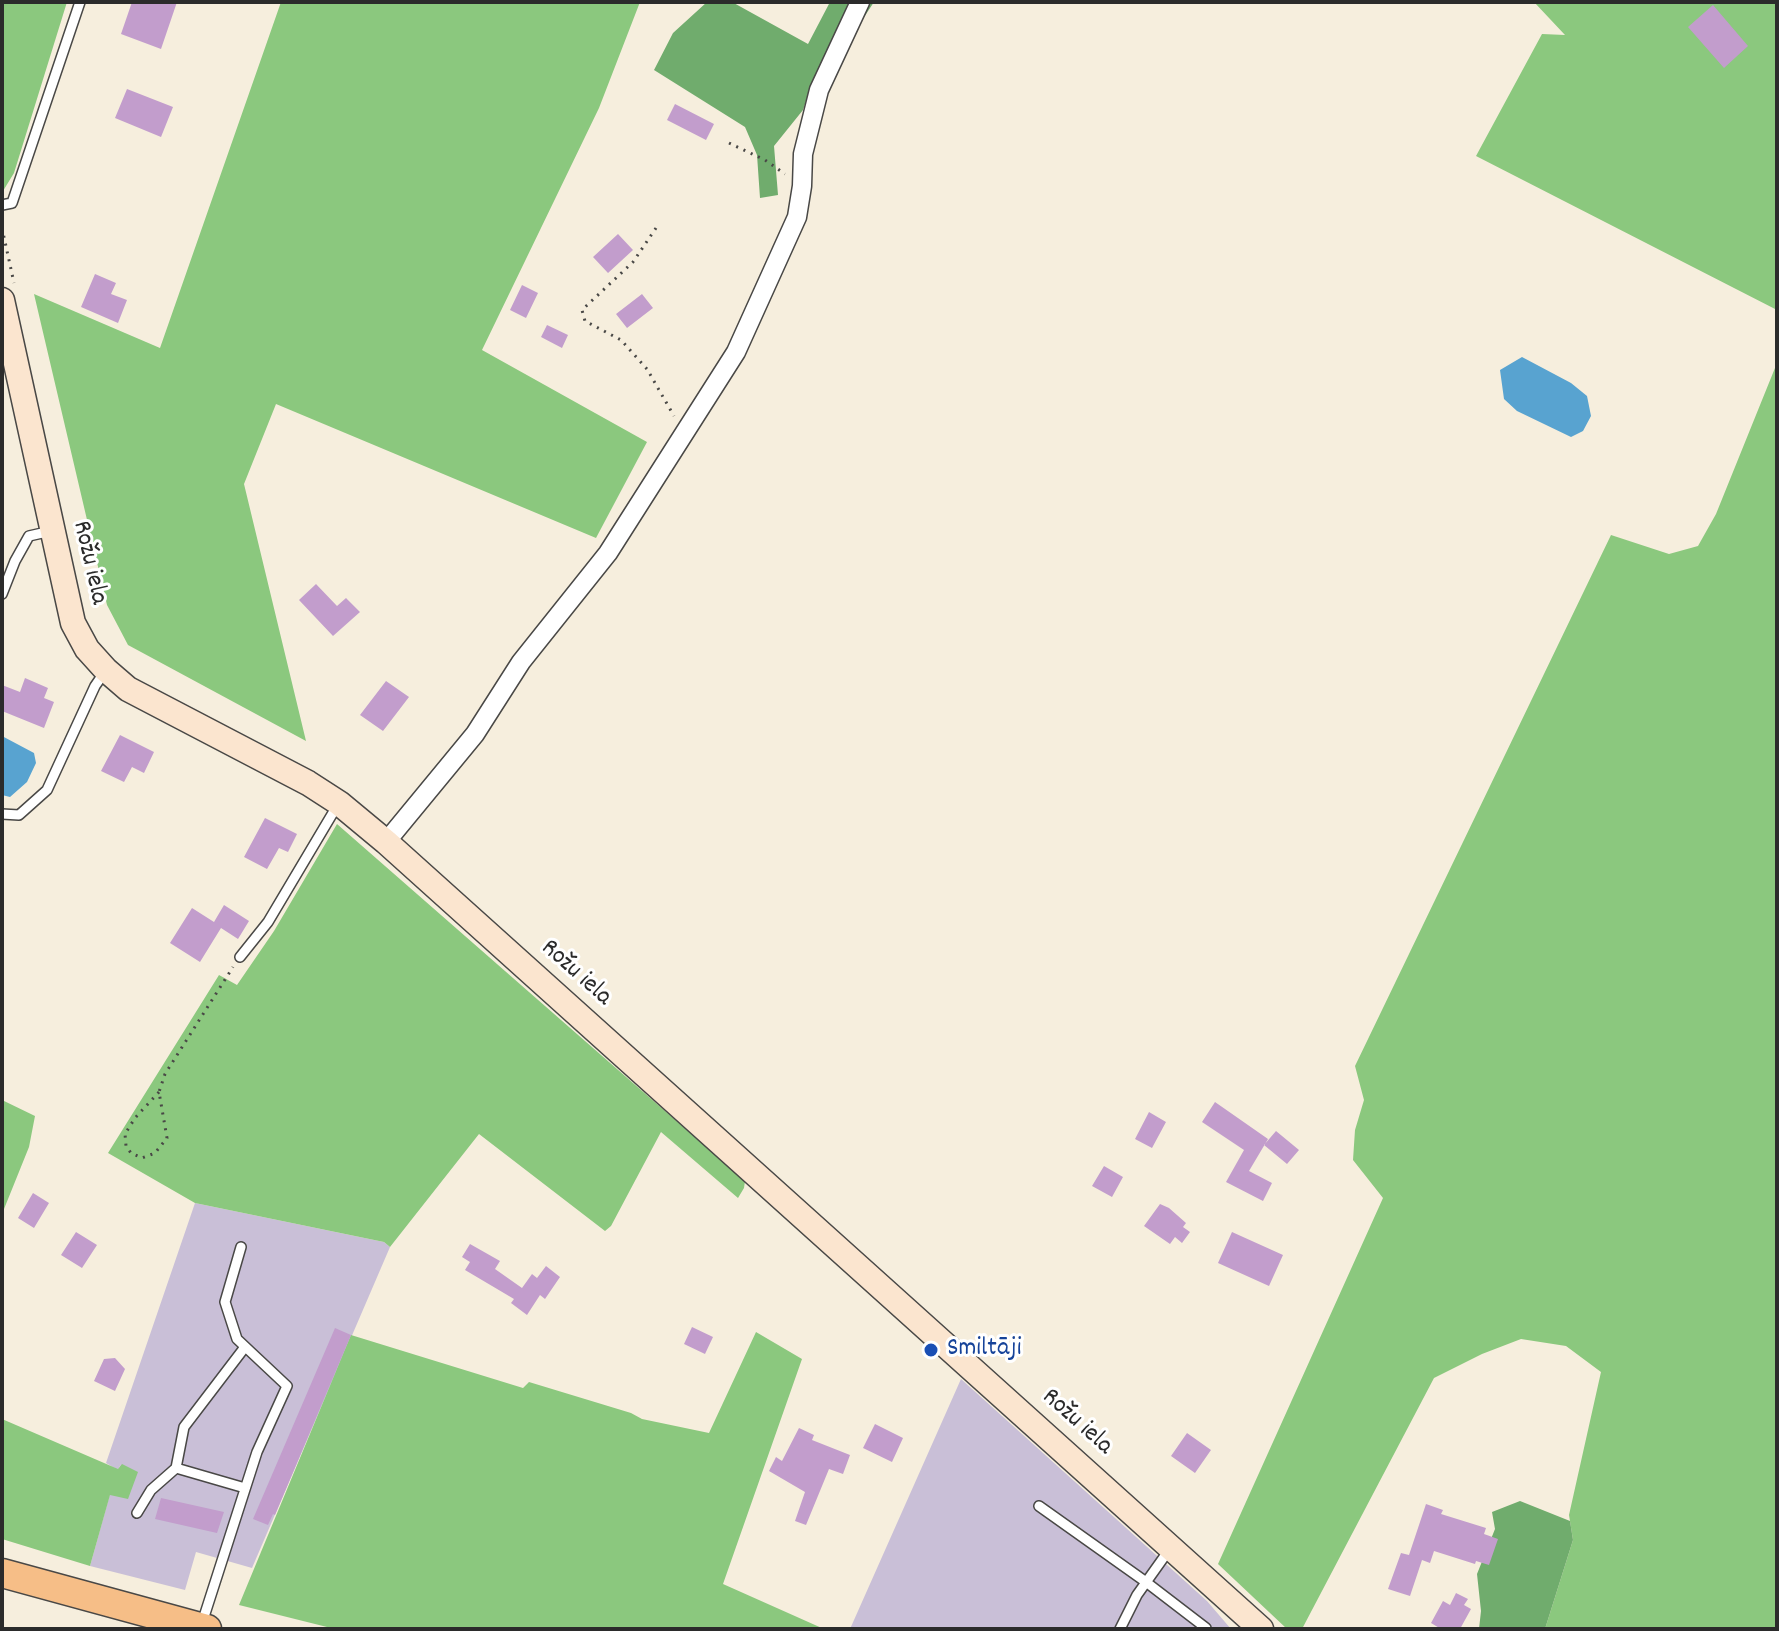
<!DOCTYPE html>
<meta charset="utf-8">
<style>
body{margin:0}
#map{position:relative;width:1779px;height:1631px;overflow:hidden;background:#f6eedd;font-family:Dekko,sans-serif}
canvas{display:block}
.frame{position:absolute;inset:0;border:4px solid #2b2b2b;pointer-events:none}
</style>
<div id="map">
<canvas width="1779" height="1631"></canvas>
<div class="frame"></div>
</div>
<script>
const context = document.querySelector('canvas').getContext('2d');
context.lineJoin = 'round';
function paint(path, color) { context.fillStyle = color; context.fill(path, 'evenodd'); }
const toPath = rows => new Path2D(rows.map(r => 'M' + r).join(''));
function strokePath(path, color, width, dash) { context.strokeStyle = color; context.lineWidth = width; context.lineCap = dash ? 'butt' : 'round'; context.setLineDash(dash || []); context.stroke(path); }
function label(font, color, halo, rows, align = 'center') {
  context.font = font + ' Dekko,sans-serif'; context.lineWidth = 6; context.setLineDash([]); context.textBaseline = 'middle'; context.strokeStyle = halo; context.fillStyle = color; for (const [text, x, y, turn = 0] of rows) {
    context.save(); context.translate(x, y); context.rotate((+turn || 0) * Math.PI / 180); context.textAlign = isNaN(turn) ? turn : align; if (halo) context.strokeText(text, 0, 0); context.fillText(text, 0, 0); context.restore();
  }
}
paint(toPath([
 [195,1203,384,1242,390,1247,252,1568,196,1552,185,1590,90,1566,110,1494,121,1464,118,1470,106,1463],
 [961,1379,1207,1601,1231,1629,850,1629]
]), '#c9bfd7');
paint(toPath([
 [2,2,67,2,14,173,3,191],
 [281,2,640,2,599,108,482,350,647,442,596,538,276,404,244,484,306,741,128,645,107,605,34,294,160,348],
 [1534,2,1777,2,1777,310,1476,156,1542,34,1565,35],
 [1777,363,1777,1629,1545,1629,1573,1540,1569,1515,1601,1372,1566,1346,1521,1339,1482,1354,1434,1378,1302,1629,1287,1629,1218,1564,1383,1198,1353,1160,1355,1130,1364,1100,1355,1066,1611,535,1669,554,1698,546,1716,514],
 [337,824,745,1181,744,1188,738,1198,661,1132,611,1226,605,1231,479,1134,390,1247,384,1242,195,1203,108,1153,219,975,237,985,274,931],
 [2,1100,35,1116,29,1147,2,1214],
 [756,1332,802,1359,723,1584,824,1629,335,1629,239,1605,351,1335,523,1388,529,1382,631,1413,642,1419,709,1433],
 [2,1419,118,1469,122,1464,138,1472,128,1499,110,1495,90,1566,2,1539]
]), '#8bc87e');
paint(toPath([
 [707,2,732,2,808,44,830,2,874,2,837,58,808,95,803,110,774,146,778,195,760,198,757,155,745,127,654,70,673,33],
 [1520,1501,1570,1521,1573,1540,1545,1629,1479,1629,1481,1611,1477,1574,1495,1529,1492,1512]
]), '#70ac6d');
paint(toPath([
 [1522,357,1571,383,1587,396,1591,416,1583,431,1571,437,1517,411,1504,399,1500,370],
 [2,736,34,753,36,763,27,782,10,797,2,795]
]), '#58a3d0');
paint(toPath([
 [132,2,177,2,161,49,121,34],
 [1713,5,1748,46,1724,68,1688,27],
 [127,89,173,107,161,137,115,118],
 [675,104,714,124,706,140,667,120],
 [618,234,633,250,608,273,593,257],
 [95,274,116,283,111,294,127,300,118,323,81,307],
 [522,285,538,293,526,318,510,310],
 [642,294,653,308,627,328,616,314],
 [547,325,568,335,562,348,541,337],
 [316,584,337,606,346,598,360,612,333,636,299,600],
 [25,678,48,688,44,698,54,702,44,728,2,711,2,685,20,692],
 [386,681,409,697,383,731,360,715],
 [120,735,154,752,144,773,132,767,124,782,101,771],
 [265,818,297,834,288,852,279,848,267,869,244,857],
 [224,905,249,921,238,939,221,928,200,962,170,943,192,908,214,922],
 [1215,1102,1268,1139,1249,1171,1272,1183,1263,1201,1226,1182,1244,1150,1202,1122],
 [1149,1112,1166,1122,1152,1148,1135,1139],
 [1276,1131,1299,1150,1287,1164,1264,1145],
 [1104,1166,1123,1177,1112,1197,1092,1186],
 [33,1193,49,1203,34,1228,18,1218],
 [1160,1204,1169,1208,1186,1223,1183,1227,1190,1232,1182,1243,1175,1237,1170,1244,1144,1226],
 [76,1232,97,1245,82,1268,61,1255],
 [1232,1232,1283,1255,1269,1286,1218,1263],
 [470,1244,500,1261,495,1269,522,1288,532,1274,537,1278,546,1266,560,1277,545,1299,540,1295,527,1315,511,1303,514,1299,465,1270,470,1262,462,1257],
 [692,1327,713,1337,705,1354,684,1344],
 [335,1328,351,1335,275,1515,273,1514,268,1525,253,1519],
 [115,1358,125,1369,115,1391,94,1381,104,1359],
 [875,1424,903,1438,892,1462,863,1448],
 [799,1428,814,1435,812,1440,850,1455,843,1474,829,1469,806,1525,795,1521,805,1492,769,1471,776,1457,782,1461],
 [1187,1433,1211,1450,1195,1473,1171,1456],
 [161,1498,224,1512,217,1533,155,1519],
 [1426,1504,1443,1510,1441,1514,1486,1528,1484,1534,1498,1539,1489,1565,1476,1561,1475,1564,1434,1551,1430,1563,1422,1560,1410,1596,1388,1589,1401,1553,1409,1555],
 [1456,1593,1468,1599,1464,1605,1471,1609,1460,1629,1441,1629,1431,1623,1443,1601,1450,1605]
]), '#c29dcc');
const lane = toPath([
 [2,205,12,203,80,2],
 [2,594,15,561,29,536,51,531],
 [2,814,19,815,47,790,95,686,106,670],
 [240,957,268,922,337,806],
 [245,1488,176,1468,184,1427,245,1347],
 [1039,1506,1146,1582,1206,1628],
 [137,1513,151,1490,176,1468],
 [202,1623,257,1452,287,1386,237,1339,225,1302,241,1247],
 [1120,1629,1137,1595,1169,1550]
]);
const street = toPath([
 [386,842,475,734,521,662,608,553,736,352,797,217,802,186,803,154,819,90,860,2]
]);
const secondary = toPath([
 [2,300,73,623,87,649,106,670,128,689,308,783,339,803,386,842,1261,1629]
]);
const primary = toPath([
 [2,1573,207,1629]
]);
strokePath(lane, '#494846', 12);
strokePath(street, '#494846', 21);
strokePath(secondary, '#494846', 27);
strokePath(primary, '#494846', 31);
strokePath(toPath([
 [729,143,765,160,785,174],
 [2,228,14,283],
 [656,228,633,262,582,310,585,321,621,340,647,369,674,416],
 [159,1092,135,1118,125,1134,126,1146,131,1153,142,1158,155,1153,167,1138,159,1092,165,1074,233,967]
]), '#494846', 3, [2, 6]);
strokePath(lane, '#fff', 9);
strokePath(street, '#fff', 18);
strokePath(secondary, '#fbe5cf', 24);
strokePath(primary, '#f6be87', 28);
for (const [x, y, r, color] of [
 [931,1350,8,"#1a4fb4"]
]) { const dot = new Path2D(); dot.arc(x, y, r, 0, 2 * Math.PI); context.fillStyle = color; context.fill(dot); strokePath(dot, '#fff', 3); }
label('26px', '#2b2b2b', '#fff', [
 ["Rožu iela",88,563,77],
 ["Rožu iela",575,974,42],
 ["Rožu iela",1076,1423,42]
]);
label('26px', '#164399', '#fff', [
 ["Smiltāji",947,1350]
], 'left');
</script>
